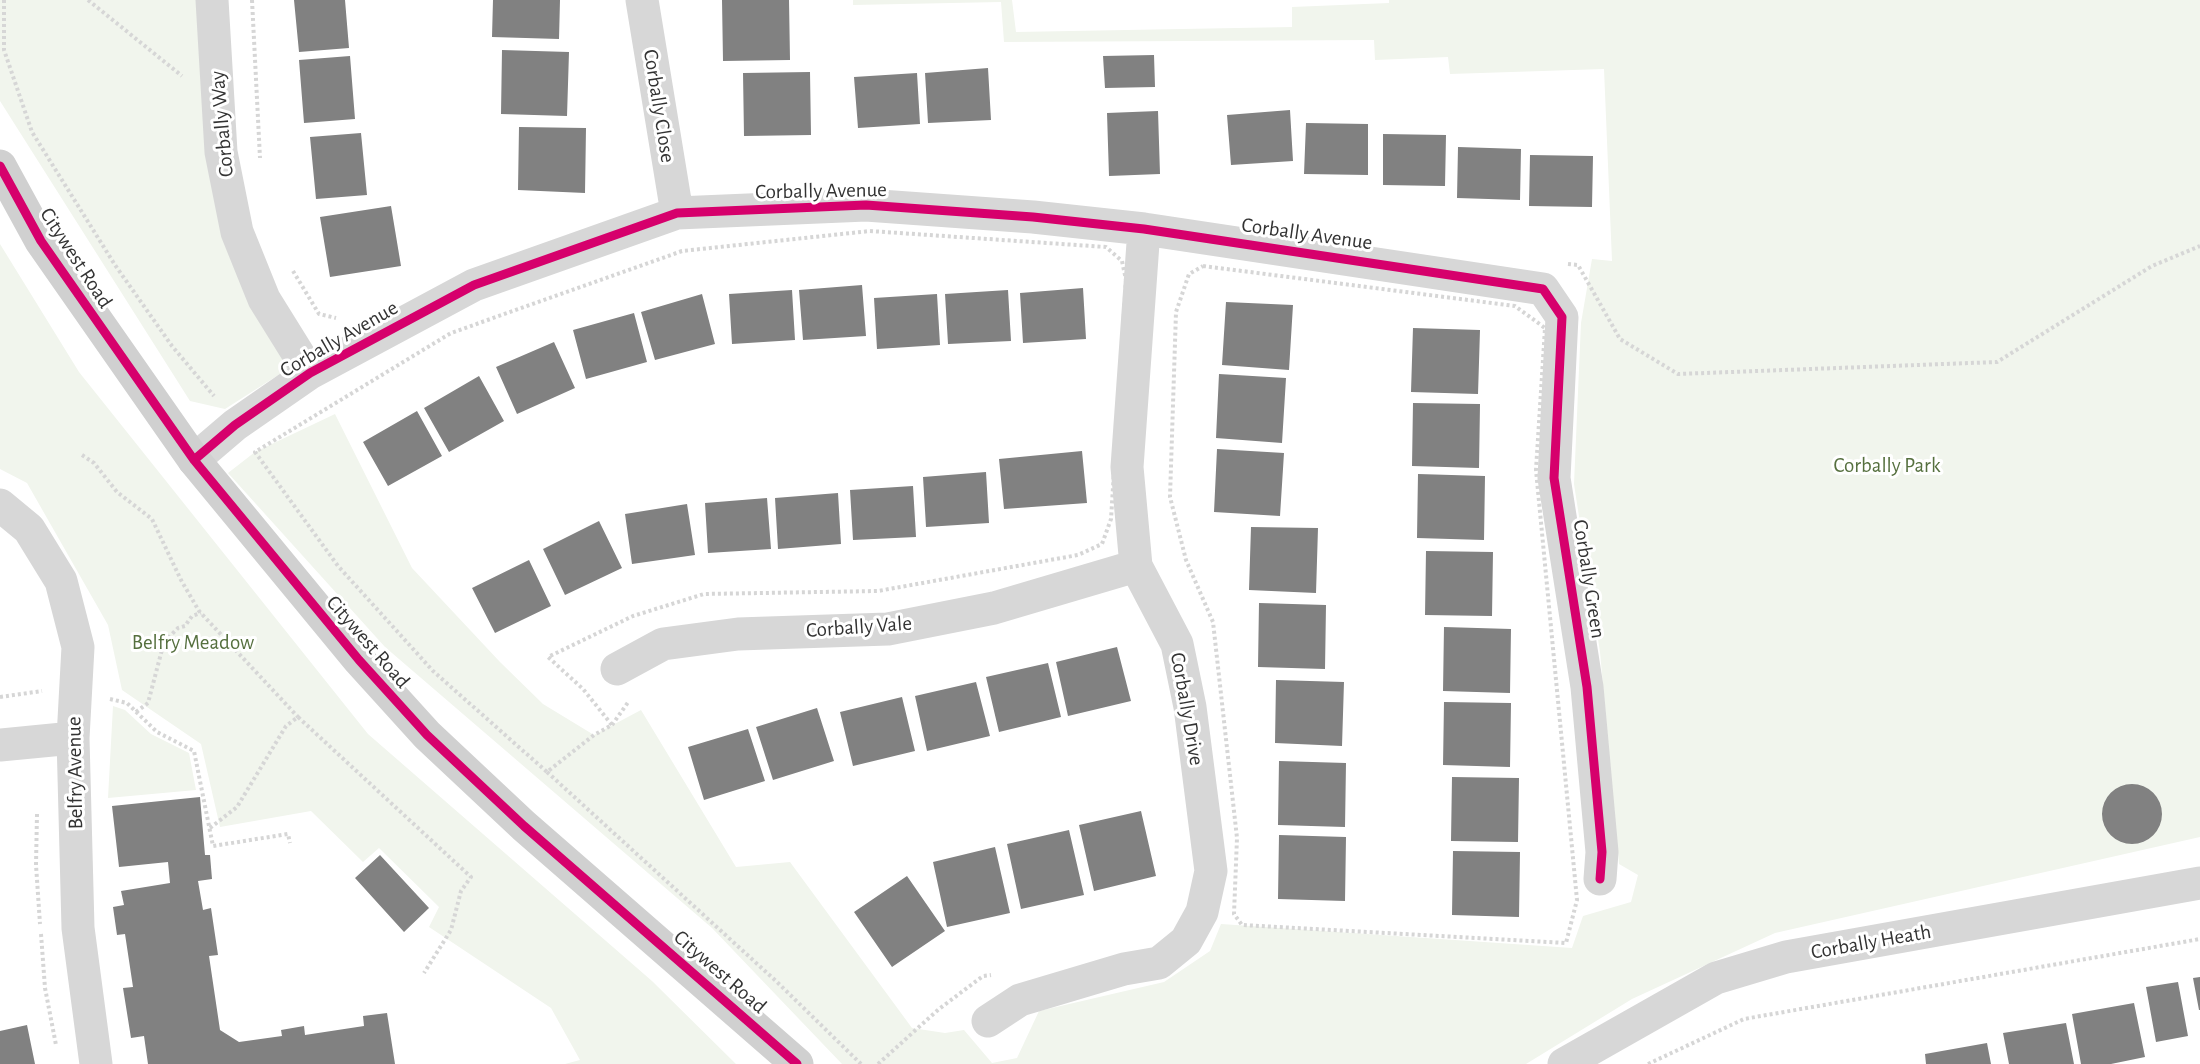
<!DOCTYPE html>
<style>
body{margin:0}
canvas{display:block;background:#fff}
</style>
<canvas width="2200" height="1064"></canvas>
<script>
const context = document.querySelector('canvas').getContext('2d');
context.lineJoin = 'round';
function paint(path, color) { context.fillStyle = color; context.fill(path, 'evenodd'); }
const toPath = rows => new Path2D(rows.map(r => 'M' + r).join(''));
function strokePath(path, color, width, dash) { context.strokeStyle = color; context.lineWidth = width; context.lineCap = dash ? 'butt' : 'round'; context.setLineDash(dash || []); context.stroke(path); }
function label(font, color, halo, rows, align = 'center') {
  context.font = font + ' "Alegreya Sans",sans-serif'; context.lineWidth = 6; context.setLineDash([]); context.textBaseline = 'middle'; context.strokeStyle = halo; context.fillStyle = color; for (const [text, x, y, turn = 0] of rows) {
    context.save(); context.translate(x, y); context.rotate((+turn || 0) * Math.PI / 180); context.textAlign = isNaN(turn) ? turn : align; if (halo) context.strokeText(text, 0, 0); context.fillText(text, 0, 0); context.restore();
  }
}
paint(toPath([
 [0,0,218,0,244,230,305,358,225,409,190,401,0,101],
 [853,0,1012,0,1016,32,1292,27,1292,7,1389,3,1389,0,2200,0,2200,837,1775,933,1632,999,1526,1064,842,1064,712,928,385,647,228,473,255,452,335,414,412,568,500,662,543,704,594,735,641,710,736,867,790,862,912,1028,945,1033,964,1030,992,1063,1017,1058,1039,1011,1164,982,1210,951,1221,924,1572,948,1583,916,1631,902,1638,875,1619,864,1600,652,1574,484,1581,323,1592,259,1612,261,1604,69,1450,74,1448,57,1375,60,1374,40,1004,42,1001,2,853,5],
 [0,244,79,372,368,734,652,981,736,1064,565,1064,580,1060,551,1008,429,927,439,907,379,848,363,862,311,811,220,827,201,744,122,690,108,625,27,483,0,469],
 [113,706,125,710,151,734,189,753,196,790,108,798]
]), '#f1f5ed');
paint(toPath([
 [294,0,345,0,349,48,299,52],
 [493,0,560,0,559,39,492,37],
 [722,0,789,0,790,60,723,61],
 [502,50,569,52,567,116,501,114],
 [1154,55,1155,87,1105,88,1103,56],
 [350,56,355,119,304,123,299,60],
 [988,68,991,120,928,123,925,73],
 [810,72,811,135,744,136,743,73],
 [917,73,920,124,858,128,854,77],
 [1290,110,1293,161,1231,165,1227,115],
 [1158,111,1160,174,1109,176,1107,113],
 [1306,123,1368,124,1368,175,1304,174],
 [519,127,586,128,585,193,518,190],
 [361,133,367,195,316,199,310,137],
 [1383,134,1446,135,1445,186,1383,185],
 [1458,147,1521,149,1520,200,1457,198],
 [1530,155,1593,156,1592,207,1529,206],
 [391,206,401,266,330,277,320,217],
 [862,285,866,336,803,340,799,290],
 [1083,288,1086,339,1023,343,1020,293],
 [792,290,795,340,732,344,729,294],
 [1008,290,1011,341,948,344,945,294],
 [702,294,715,344,655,360,641,312],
 [937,294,940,345,877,349,874,298],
 [1226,302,1293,305,1289,370,1222,365],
 [634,313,647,362,586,379,573,330],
 [1413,328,1480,330,1478,394,1411,392],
 [554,342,575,388,517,414,496,367],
 [1219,374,1286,378,1282,443,1216,438],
 [479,376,504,421,449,452,424,408],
 [1413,403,1480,404,1479,468,1412,466],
 [417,411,442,456,388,486,363,442],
 [1217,449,1284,453,1280,516,1214,512],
 [1082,451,1087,503,1004,509,999,459],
 [986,472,989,523,926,527,923,477],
 [1418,474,1485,476,1484,540,1417,538],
 [913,486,916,537,853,540,850,490],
 [838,493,841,544,778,549,775,498],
 [767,498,771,549,708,553,705,503],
 [687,504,695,555,632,564,625,514],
 [599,521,622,568,565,595,543,549],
 [1251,527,1318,528,1316,593,1249,590],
 [1426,551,1493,552,1492,616,1425,615],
 [529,560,551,606,495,633,472,588],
 [1259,603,1326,605,1325,669,1258,667],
 [1444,627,1511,629,1510,693,1443,691],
 [1117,647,1131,701,1068,716,1056,662],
 [1048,663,1061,717,999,732,986,677],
 [1276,680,1344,682,1342,746,1275,743],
 [976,682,990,736,927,751,915,696],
 [902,697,915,751,853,766,840,712],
 [1444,702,1511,703,1510,767,1443,765],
 [817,708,834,761,773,780,756,727],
 [748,729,765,781,704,800,688,747],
 [1279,761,1346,763,1345,827,1278,825],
 [1452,777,1519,778,1518,842,1451,841],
 '2102 814a30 30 0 1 1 60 0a30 30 0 1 1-60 0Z',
 [200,797,205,855,210,855,212,879,198,881,203,910,211,908,218,955,209,956,220,1030,239,1042,282,1036,281,1030,304,1026,305,1035,364,1026,363,1016,387,1013,395,1064,148,1064,144,1036,131,1038,123,988,133,987,125,934,117,935,113,907,124,905,121,891,170,883,168,862,119,867,112,806],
 [1141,811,1156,876,1094,891,1079,825],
 [1069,830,1084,895,1021,909,1007,844],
 [1279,835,1346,837,1345,901,1278,899],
 [995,847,1010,913,947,927,933,862],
 [1453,851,1520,852,1519,917,1452,915],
 [380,855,429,908,404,932,355,878],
 [907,876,945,931,892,967,854,912],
 [2200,977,2200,1010,2199,1010,2193,978],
 [2178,982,2188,1036,2156,1042,2146,987],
 [2134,1003,2145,1057,2111,1064,2081,1064,2072,1014],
 [2066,1023,2074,1064,2009,1064,2003,1033],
 [27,1025,35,1064,0,1064,0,1031],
 [1987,1043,1991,1064,1926,1064,1925,1054]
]), '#818181');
strokePath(toPath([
 [4,0,4,50,32,132,115,265,172,346,214,396],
 [88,0,182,76],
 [252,0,260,158],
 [870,231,1106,247,1122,261,1126,280,1111,519,1102,544,1078,555,878,591,704,594,633,616,548,657,583,689,612,725,594,735,547,772,433,671,338,566,255,452,451,333,682,251,870,231],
 [1568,264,1578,265,1620,339,1678,374,1997,362,2152,266,2200,246],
 [1203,266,1515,306,1545,328,1536,470,1577,900,1566,943,1242,925,1234,914,1237,838,1213,622,1186,560,1170,497,1176,312,1189,274,1203,266],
 [293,271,319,314,336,318],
 [82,455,94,463,117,492,152,519,181,580,199,611,298,717],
 [0,697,42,691],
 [110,699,127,703,157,732,194,751,213,846,288,834,290,843],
 [136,712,148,703,164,642,178,628,185,626,192,616,201,613],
 [612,725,629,701],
 [547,772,777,982,861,1064],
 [37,814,36,865,40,924],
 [210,828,237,807,286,726,298,717,471,877,461,891,451,930,424,973],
 [41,934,45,988,56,1045],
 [878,1064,939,1009,983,976,991,975],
 [1648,1064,1744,1019,2200,939]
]), '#d6d6d6', 4, [3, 3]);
strokePath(toPath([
 [212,0,221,152,237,232,264,299,310,373],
 [642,0,677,213],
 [194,460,235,425,310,373,474,285,677,213,866,205,1033,217,1144,229,1543,289,1562,317,1554,478,1587,687,1602,852,1600,879],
 [0,505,29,529,61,581,78,647,73,738,78,928,96,1064],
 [617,669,663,644,738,634,888,629,994,608,1136,566],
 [0,745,73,738],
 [988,1021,1020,1000,1124,969,1159,963,1186,941,1202,912,1211,871,1190,707,1177,644,1136,566,1127,467,1144,229],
 [1564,1064,1716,978,1786,957,2200,883]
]), '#d7d7d7', 33);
strokePath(toPath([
 [0,166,41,241,194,460,359,660,427,735,524,826,797,1064]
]), '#d0d0d0', 33);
strokePath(toPath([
 [0,166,41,241,194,460,359,660,427,735,524,826,797,1064],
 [194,460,235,425,310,373,474,285,677,213,866,205,1033,217,1144,229,1543,289,1562,317,1554,478,1587,687,1602,852,1600,879]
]), '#d6006c', 9);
label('21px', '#333', '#fff', [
 ["Corbally Close",659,106,81],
 ["Corbally Way",222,124,-95],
 ["Corbally Avenue",821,191,-1],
 ["Corbally Avenue",1307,234,8],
 ["Citywest Road",76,258,57],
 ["Corbally Avenue",339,339,-30],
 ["Corbally Green",1589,579,81],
 ["Corbally Vale",859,627,-4],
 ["Citywest Road",368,642,49],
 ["Corbally Drive",1187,709,80],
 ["Belfry Avenue",75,773,-91],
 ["Corbally Heath",1871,942,-10],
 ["Citywest Road",720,972,41]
]);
label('21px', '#56703f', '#fff', [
 ["Corbally Park",1887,466],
 ["Belfry Meadow",193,643]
]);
</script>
